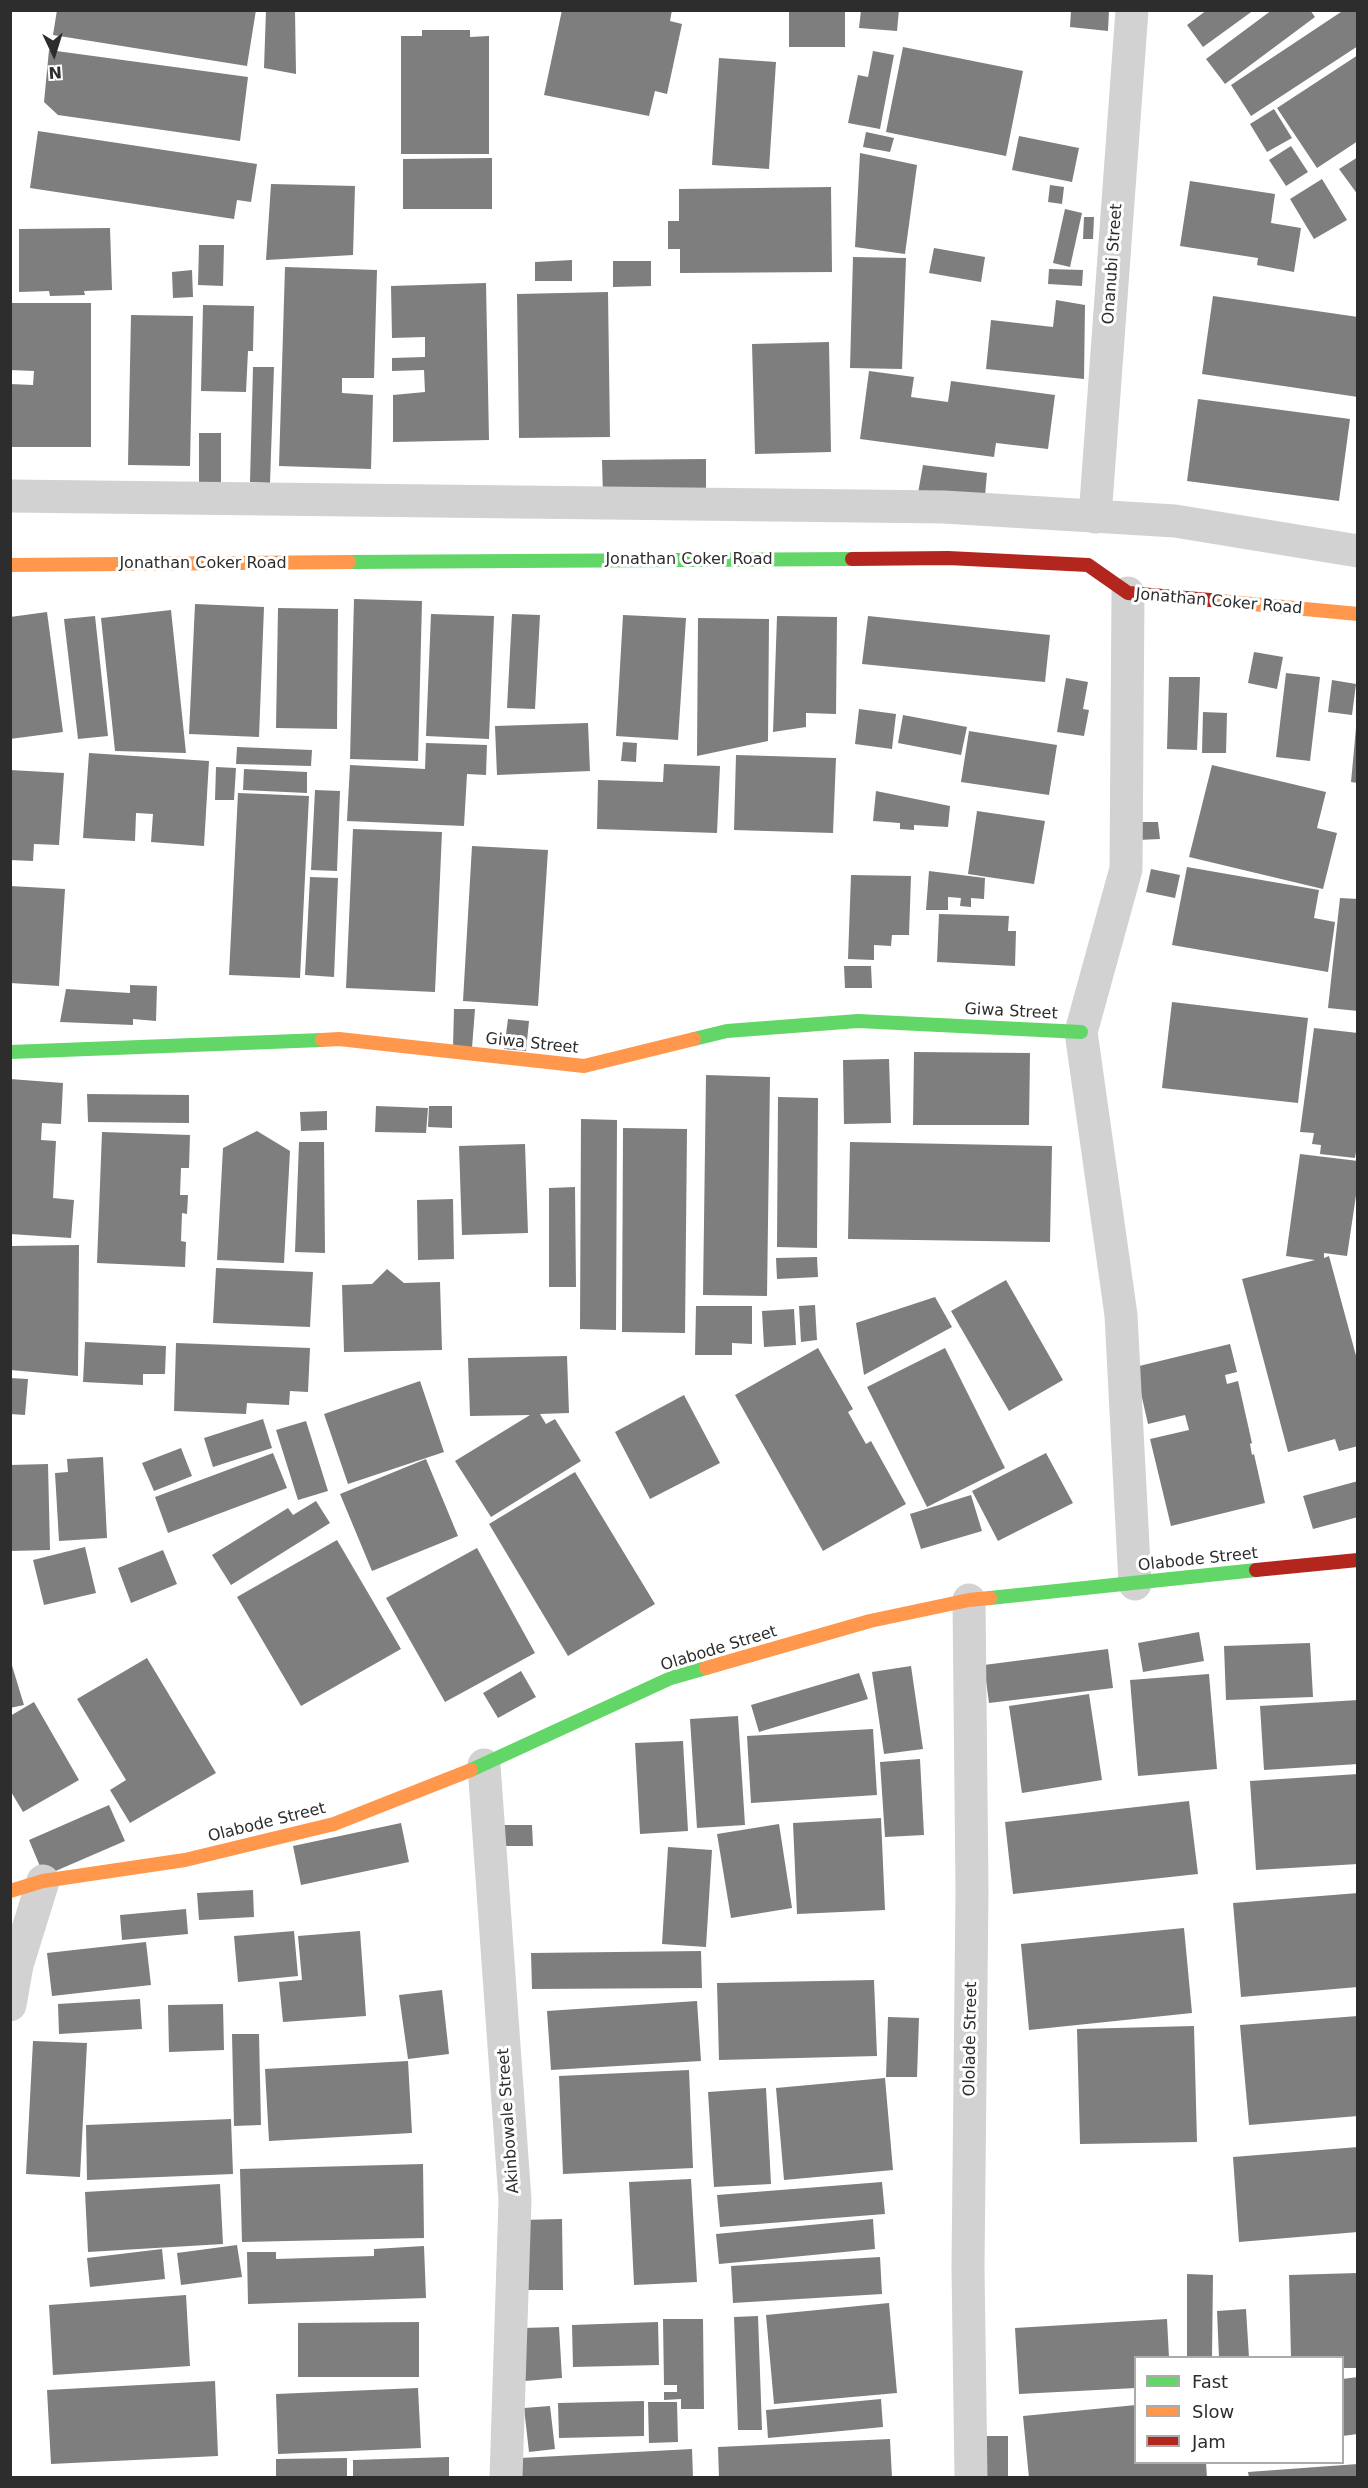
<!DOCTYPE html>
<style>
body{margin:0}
#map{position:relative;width:1368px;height:2488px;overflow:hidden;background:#fff;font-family:"DejaVu Sans",sans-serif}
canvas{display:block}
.frame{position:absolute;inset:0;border:12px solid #2d2d2d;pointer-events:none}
.legend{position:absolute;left:1134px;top:2356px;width:210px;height:108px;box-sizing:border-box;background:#fff;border:2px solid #ababab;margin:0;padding:8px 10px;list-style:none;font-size:18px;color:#2d2d2d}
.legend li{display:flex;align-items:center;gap:12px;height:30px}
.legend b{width:30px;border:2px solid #ababab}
.north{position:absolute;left:24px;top:24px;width:60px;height:60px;-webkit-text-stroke:4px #fff;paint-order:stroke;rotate:176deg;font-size:16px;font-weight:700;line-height:24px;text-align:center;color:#2d2d2d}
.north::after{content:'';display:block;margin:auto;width:21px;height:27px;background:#2d2d2d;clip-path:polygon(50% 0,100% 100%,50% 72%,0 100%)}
</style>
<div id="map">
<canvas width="1368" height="2488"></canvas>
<div class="frame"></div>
<ul class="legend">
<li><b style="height:8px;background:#63d668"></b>Fast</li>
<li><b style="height:8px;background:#ff974d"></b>Slow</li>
<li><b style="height:8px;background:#b3261e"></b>Jam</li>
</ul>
<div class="north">N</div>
</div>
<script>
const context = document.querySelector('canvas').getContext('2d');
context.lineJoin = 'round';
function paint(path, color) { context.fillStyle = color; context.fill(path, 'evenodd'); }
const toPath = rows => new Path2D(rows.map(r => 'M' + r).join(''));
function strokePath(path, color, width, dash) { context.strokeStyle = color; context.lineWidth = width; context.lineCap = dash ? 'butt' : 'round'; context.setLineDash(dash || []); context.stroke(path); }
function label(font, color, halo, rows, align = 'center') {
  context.font = font + ' "DejaVu Sans",sans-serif'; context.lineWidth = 6; context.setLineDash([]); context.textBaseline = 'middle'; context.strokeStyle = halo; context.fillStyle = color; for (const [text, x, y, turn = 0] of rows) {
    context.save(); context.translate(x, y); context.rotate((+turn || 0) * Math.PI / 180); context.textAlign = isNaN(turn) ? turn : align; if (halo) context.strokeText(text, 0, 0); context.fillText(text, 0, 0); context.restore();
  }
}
paint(toPath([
 [57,10,256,10,247,66,53,35],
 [266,10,295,10,296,74,264,68],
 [562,10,672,10,670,21,682,24,667,94,655,91,649,116,544,95],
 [789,10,845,10,845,47,789,47],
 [861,10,899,10,897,31,859,28],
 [1071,10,1109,10,1108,31,1070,27],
 [1207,10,1254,10,1203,47,1187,25],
 [1272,10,1310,10,1315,17,1225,84,1206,59],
 [1344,10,1358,10,1358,46,1251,116,1231,85],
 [422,30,470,30,470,37,489,36,489,154,401,154,401,36,422,36],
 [903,47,1023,71,1006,156,886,132],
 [49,50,248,77,240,141,58,115,44,102],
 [873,51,894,55,880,129,848,123,858,75,868,77],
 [1358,55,1358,141,1317,168,1277,108],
 [719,58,776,62,769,169,712,165],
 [1274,109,1292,138,1267,152,1250,124],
 [38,131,257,164,251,202,237,200,234,219,30,188],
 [866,132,894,138,890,152,863,147],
 [1019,136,1079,148,1072,182,1012,170],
 [1291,146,1308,172,1286,186,1269,160],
 [860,153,917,165,905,254,855,247],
 [1358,157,1358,195,1339,169],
 [492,158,492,209,403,209,403,159],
 [1322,179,1347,220,1314,239,1290,199],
 [1190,181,1275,194,1271,223,1301,228,1294,272,1257,265,1258,258,1180,246],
 [271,184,355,186,353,255,266,260],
 [1050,185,1064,187,1062,204,1048,202],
 [831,187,832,272,680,273,680,249,668,249,668,221,679,221,679,189],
 [1065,209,1082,213,1070,267,1053,263],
 [1084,217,1094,217,1093,239,1083,239],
 [110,228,112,290,84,291,85,295,50,296,49,291,19,292,19,229],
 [199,245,224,245,223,286,198,285],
 [934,248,985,257,981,282,929,273],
 [853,257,906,258,902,369,850,368],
 [572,260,572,281,535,281,535,262],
 [613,261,651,261,651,286,613,287],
 [285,267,377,270,374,378,342,378,342,393,373,395,371,469,279,466],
 [1049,269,1083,270,1082,286,1048,284],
 [192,270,193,297,173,298,172,272],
 [486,283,489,440,393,442,393,395,425,392,424,370,392,371,392,358,425,357,425,337,392,338,391,286],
 [608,292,610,437,519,438,517,294],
 [1213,296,1358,317,1358,397,1202,374],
 [1056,300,1085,305,1084,379,986,369,991,320,1053,327],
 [10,303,91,303,91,447,10,447,10,384,33,385,34,371,10,370],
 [203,305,254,306,253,351,248,351,246,392,201,391],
 [131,315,193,316,190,466,128,465],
 [829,342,831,452,755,454,752,344],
 [253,367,274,367,270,483,250,482],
 [869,371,914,377,911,397,948,402,951,381,1055,395,1048,449,996,443,994,457,860,439],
 [1198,399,1350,419,1339,501,1187,481],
 [199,433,221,433,221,495,199,495],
 [706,459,706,491,603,497,602,460],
 [923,465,987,473,985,496,918,493],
 [354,599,422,601,418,761,350,759],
 [195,604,264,607,259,737,189,734],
 [278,608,338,609,337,729,276,728],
 [171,610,186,753,115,751,101,618],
 [47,612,63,732,10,739,10,617],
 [431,614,494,616,489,739,426,736],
 [512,614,540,615,535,709,507,708],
 [623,615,686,618,678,740,616,736],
 [95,616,108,736,78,739,64,619],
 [777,616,837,617,836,714,806,713,806,727,773,732],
 [868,616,1050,635,1045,682,862,664],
 [698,618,769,619,768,741,697,756],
 [1254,652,1283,657,1277,689,1248,683],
 [1286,673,1320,677,1310,761,1276,757],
 [1169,677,1200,677,1197,750,1167,749],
 [1066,678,1088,682,1083,709,1089,710,1084,736,1057,732],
 [1332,680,1356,684,1352,715,1328,712],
 [859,709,896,714,892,749,855,744],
 [1203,712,1227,713,1226,753,1202,753],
 [903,715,967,727,961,755,898,743],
 [588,723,590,771,497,775,495,726],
 [1356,728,1358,729,1358,783,1351,782],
 [969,731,1057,745,1049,795,961,782],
 [623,742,637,743,636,762,621,761],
 [426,743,487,745,486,775,467,774,464,826,347,821,350,765,425,769],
 [237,747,312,750,311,766,236,764],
 [89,753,209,761,204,846,151,842,153,814,136,813,135,841,83,838],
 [736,755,836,758,833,833,734,830],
 [664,764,720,766,717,833,597,829,598,780,663,782],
 [1212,765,1326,792,1317,828,1337,833,1323,889,1189,857],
 [216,767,236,768,234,800,215,800],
 [244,769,307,772,307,793,243,790],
 [10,770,64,773,59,845,34,844,33,861,10,860],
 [315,790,340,791,337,871,311,870],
 [876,791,950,806,948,827,914,825,914,830,900,829,900,823,873,821],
 [238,793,309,796,300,978,229,975],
 [977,811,1045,821,1034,884,968,874],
 [1136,822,1158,822,1160,839,1138,840],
 [353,829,442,832,435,992,346,988],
 [472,846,548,850,538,1006,463,1001],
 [1187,867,1319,890,1314,918,1335,922,1328,972,1172,945],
 [1151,869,1180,875,1175,898,1146,892],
 [929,871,985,878,984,899,971,898,971,907,960,906,961,898,948,897,948,910,926,910],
 [851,875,911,876,909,935,892,935,891,946,874,945,874,960,848,959],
 [310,877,338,878,334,977,305,975],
 [10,886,65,889,59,986,10,983],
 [1340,898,1358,899,1358,1011,1328,1008],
 [939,914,1009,916,1008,931,1016,931,1015,966,937,962],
 [844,966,871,966,872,988,845,988],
 [130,985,157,986,156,1021,133,1019,133,1025,60,1022,66,989,130,993],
 [1172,1002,1308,1018,1298,1103,1162,1088],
 [454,1009,475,1009,472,1048,453,1047],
 [508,1019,529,1021,526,1051,504,1049],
 [1314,1028,1358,1033,1358,1140,1355,1158,1320,1154,1321,1145,1312,1144,1314,1133,1300,1132],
 [914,1052,1030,1053,1029,1125,913,1125],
 [889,1059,891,1123,844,1124,843,1060],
 [706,1075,770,1077,767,1296,703,1295],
 [10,1079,63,1083,61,1124,42,1123,41,1140,56,1141,53,1198,74,1200,71,1238,10,1234],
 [87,1094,189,1095,189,1123,88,1122],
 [778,1097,818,1098,817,1248,777,1247],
 [376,1106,428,1108,426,1133,375,1132],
 [429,1106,452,1106,452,1128,428,1127],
 [327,1111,327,1130,301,1131,300,1112],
 [581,1119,617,1120,616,1330,580,1329],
 [623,1128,687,1129,685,1333,622,1332],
 [257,1131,290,1151,284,1263,217,1260,223,1148],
 [102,1132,190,1135,189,1168,181,1168,180,1195,188,1195,187,1214,182,1213,181,1241,186,1242,185,1267,97,1263],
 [299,1142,324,1142,325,1253,295,1252],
 [850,1142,1052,1146,1050,1242,848,1239],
 [525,1144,528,1233,462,1235,459,1146],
 [1300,1154,1358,1161,1358,1182,1347,1256,1324,1253,1324,1258,1329,1256,1358,1363,1358,1446,1339,1451,1335,1439,1288,1452,1242,1279,1315,1260,1286,1256],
 [575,1187,576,1287,549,1287,549,1188],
 [453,1199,454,1259,418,1260,417,1200],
 [79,1245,78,1376,10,1370,10,1246],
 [817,1257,818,1277,777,1279,776,1258],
 [216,1268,313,1272,310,1327,213,1323],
 [387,1269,404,1283,440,1282,442,1350,344,1352,342,1285,372,1284],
 [1006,1280,1063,1380,1009,1411,951,1311],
 [935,1297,952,1327,864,1375,856,1323],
 [815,1305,817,1340,801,1342,799,1306],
 [696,1306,752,1306,752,1344,732,1343,732,1355,695,1355],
 [794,1309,796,1345,764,1347,762,1311],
 [85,1342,166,1346,165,1374,143,1374,143,1385,83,1382],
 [176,1343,310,1348,308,1392,290,1391,289,1405,247,1403,246,1414,174,1411],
 [1230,1344,1237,1372,1225,1375,1227,1384,1238,1381,1252,1443,1250,1444,1252,1455,1254,1454,1265,1503,1171,1526,1150,1439,1189,1430,1185,1415,1148,1424,1135,1367],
 [818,1348,853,1409,848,1412,866,1444,871,1441,906,1504,823,1551,735,1395],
 [945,1348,1005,1468,927,1507,867,1387],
 [567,1356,569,1413,540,1414,546,1424,555,1419,581,1461,491,1517,455,1461,530,1415,470,1416,468,1358],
 [10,1378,28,1379,25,1415,10,1414],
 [420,1381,444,1452,348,1484,324,1414],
 [684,1395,720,1463,650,1499,615,1432],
 [263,1419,272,1448,213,1467,204,1438],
 [306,1421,328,1491,298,1500,276,1430],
 [181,1448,192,1476,154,1491,142,1463],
 [273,1453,287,1488,168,1533,155,1497],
 [1046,1453,1073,1503,998,1541,972,1491],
 [103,1457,107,1538,59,1541,55,1473,68,1472,67,1459],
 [426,1459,458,1536,372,1571,340,1494],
 [48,1464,50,1550,10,1551,10,1465],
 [575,1472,655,1604,568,1656,489,1524],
 [1358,1481,1358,1517,1313,1529,1303,1496],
 [971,1495,982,1531,921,1549,910,1514],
 [316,1501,330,1523,231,1585,212,1555,288,1508,293,1515],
 [337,1540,401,1649,301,1706,237,1597],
 [85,1547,96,1593,44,1605,33,1560],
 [477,1548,535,1653,445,1702,386,1598],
 [163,1550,177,1584,131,1603,118,1568],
 [1199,1632,1204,1661,1143,1672,1138,1643],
 [1310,1643,1313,1697,1226,1700,1224,1646],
 [1108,1649,1113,1688,989,1703,984,1665],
 [147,1658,216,1773,130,1823,110,1790,126,1780,77,1699],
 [10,1659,24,1705,10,1708],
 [911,1666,923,1749,884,1754,872,1672],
 [521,1671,536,1697,498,1718,483,1693],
 [859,1673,868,1699,759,1732,751,1705],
 [1209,1674,1217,1769,1138,1776,1130,1680],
 [1089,1694,1102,1780,1022,1793,1009,1706],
 [1358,1700,1358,1764,1264,1770,1260,1706],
 [34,1702,79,1780,23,1812,10,1790,10,1716],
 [738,1716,745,1825,697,1828,690,1719],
 [873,1729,877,1795,751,1803,747,1736],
 [683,1741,688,1831,640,1834,635,1743],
 [920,1759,924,1835,885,1837,880,1762],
 [1358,1774,1358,1864,1256,1870,1250,1781],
 [1189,1801,1198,1874,1013,1894,1005,1822],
 [109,1805,125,1841,44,1876,29,1840],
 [881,1818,885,1910,797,1914,793,1823],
 [401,1823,409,1862,301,1885,293,1846],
 [779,1824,792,1908,731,1918,717,1834],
 [492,1825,532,1825,533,1846,492,1846],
 [668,1847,712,1850,706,1947,662,1944],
 [253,1890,254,1917,199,1920,197,1893],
 [1358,1893,1358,1987,1241,1997,1233,1903],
 [186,1909,188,1934,122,1940,120,1915],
 [1184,1928,1192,2013,1029,2030,1021,1944],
 [294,1931,298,1976,238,1982,234,1936],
 [360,1931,366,2016,283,2022,279,1982,302,1980,298,1936],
 [146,1942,151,1985,52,1996,47,1953],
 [701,1951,702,1988,532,1989,531,1953],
 [874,1980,877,2056,719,2060,717,1983],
 [442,1990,449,2054,408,2059,399,1995],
 [140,1999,142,2029,59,2034,58,2004],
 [697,2001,701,2061,551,2070,547,2011],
 [223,2004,224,2050,169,2052,168,2005],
 [1358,2016,1358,2116,1249,2125,1240,2025],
 [888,2017,919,2018,917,2077,886,2077],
 [1194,2026,1197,2142,1080,2144,1077,2029],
 [232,2034,259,2034,261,2125,234,2126],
 [33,2041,87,2043,80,2177,26,2174],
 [408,2061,412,2133,269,2141,265,2069],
 [689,2070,693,2168,563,2174,559,2076],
 [885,2078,893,2170,784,2180,776,2088],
 [766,2088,771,2184,714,2187,708,2092],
 [231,2119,233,2174,87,2180,86,2125],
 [1358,2147,1358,2232,1239,2242,1233,2157],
 [423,2164,424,2238,242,2242,240,2169],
 [691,2179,697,2282,634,2285,629,2182],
 [882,2182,885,2214,720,2227,717,2195],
 [220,2184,223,2244,88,2252,85,2192],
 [562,2219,563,2290,521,2290,521,2220],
 [873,2219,875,2249,719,2264,716,2234],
 [237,2245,242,2277,181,2285,177,2253],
 [424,2246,426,2298,248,2304,247,2252,276,2252,276,2259,374,2256,374,2249],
 [162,2249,165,2279,90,2287,87,2258],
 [880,2257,882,2294,733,2303,731,2266],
 [1358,2273,1358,2368,1342,2368,1342,2358,1291,2358,1289,2275],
 [1187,2274,1213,2275,1212,2358,1187,2358],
 [186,2295,190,2366,53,2375,49,2305],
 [889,2303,897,2393,774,2404,766,2315],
 [1246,2309,1249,2358,1219,2358,1217,2311],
 [758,2316,762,2430,738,2430,734,2317],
 [663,2319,703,2319,704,2409,681,2409,681,2399,664,2400,664,2392,677,2392,677,2385,664,2385],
 [1167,2319,1169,2358,1136,2358,1136,2388,1019,2394,1015,2328],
 [419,2322,419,2377,298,2377,298,2323],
 [658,2322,659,2365,573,2367,572,2325],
 [559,2327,562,2378,525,2381,522,2328],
 [1358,2377,1358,2434,1342,2436,1342,2379],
 [215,2381,218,2456,51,2464,47,2390],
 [418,2388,421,2448,278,2454,276,2394],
 [881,2399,883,2427,768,2438,766,2410],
 [644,2401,644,2436,559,2438,558,2403],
 [648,2402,677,2402,678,2442,649,2443],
 [1136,2405,1136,2462,1206,2462,1207,2478,1029,2478,1023,2416],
 [550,2406,555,2449,529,2452,524,2408],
 [976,2436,1008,2436,1008,2478,976,2478],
 [890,2439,892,2478,719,2478,718,2447],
 [692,2449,693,2478,521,2478,520,2458],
 [449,2457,449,2478,353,2478,353,2460],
 [347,2458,347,2478,276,2478,276,2459],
 [1358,2464,1358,2478,1249,2478,1248,2472]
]), '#7e7e7e');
strokePath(toPath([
 [10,496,944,507,1175,521,1358,551],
 [1095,517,1132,10],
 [1128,593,1126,869,1081,1032,1121,1315,1135,1584],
 [969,1600,972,1891,968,2267,971,2478],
 [484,1765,515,2200,506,2478],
 [10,2005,17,1965,43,1881]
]), '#d2d2d2', 33);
strokePath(toPath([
 [349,562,852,559],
 [694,1039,727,1031,858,1021,1081,1032],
 [10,1052,322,1040],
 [990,1598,1256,1570],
 [471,1770,671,1678,706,1668]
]), '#63d668', 14);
strokePath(toPath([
 [10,565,349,562],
 [1210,600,1358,614],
 [322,1040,339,1039,584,1066,694,1039],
 [706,1668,870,1621,969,1600,990,1598],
 [10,1891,43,1881,185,1860,334,1824,471,1770]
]), '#ff974d', 14);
strokePath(toPath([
 [852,559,948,558,1088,565,1128,593,1210,600],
 [1256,1570,1358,1560]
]), '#b3261e', 14);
label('16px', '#2d2d2d', '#fff', [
 ["Onanubi Street",1113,264,-86],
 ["Jonathan Coker Road",689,560],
 ["Jonathan Coker Road",203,564],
 ["Jonathan Coker Road",1219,602,5],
 ["Giwa Street",1011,1012,3],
 ["Giwa Street",532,1044,6],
 ["Olabode Street",1198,1560,-6],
 ["Olabode Street",719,1649,-17],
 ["Olabode Street",267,1823,-14],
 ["Ololade Street",971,2039,-89],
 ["Akinbowale Street",509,2121,-94]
]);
</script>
